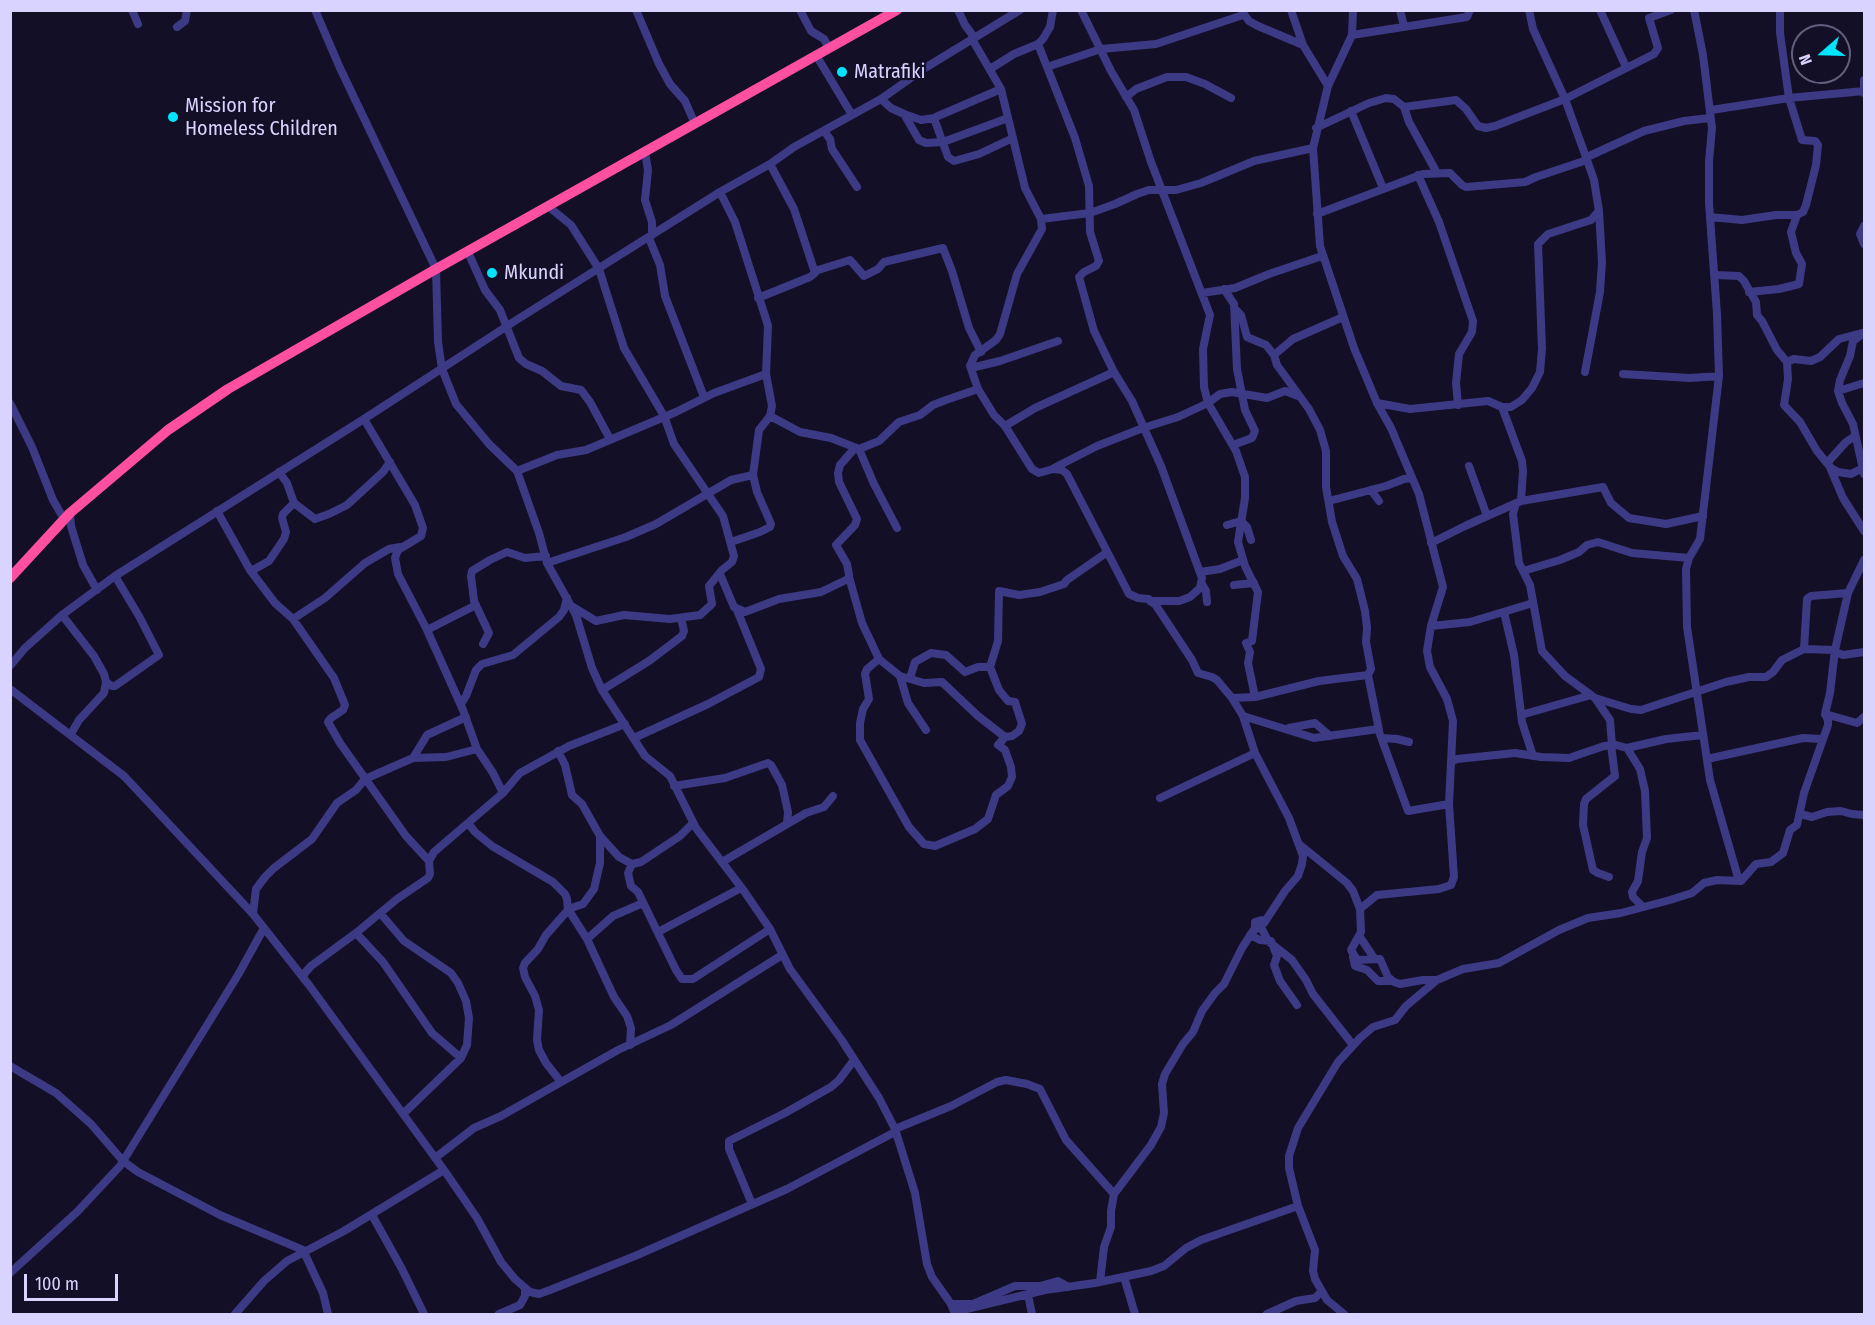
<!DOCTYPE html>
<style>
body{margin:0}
#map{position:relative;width:1875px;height:1325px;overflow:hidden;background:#130f26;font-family:"Fira Sans Condensed",sans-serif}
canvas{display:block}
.frame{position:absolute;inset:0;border:12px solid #d9d4ff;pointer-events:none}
.north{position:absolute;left:1791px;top:24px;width:60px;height:60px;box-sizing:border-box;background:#130f26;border:2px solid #625e7d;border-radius:50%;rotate:250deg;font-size:16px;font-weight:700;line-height:24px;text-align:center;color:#d9d4ff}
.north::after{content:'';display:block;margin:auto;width:21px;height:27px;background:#00e5ff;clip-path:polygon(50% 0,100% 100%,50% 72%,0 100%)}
.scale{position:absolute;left:24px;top:1274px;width:94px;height:27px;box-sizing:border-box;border:3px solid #d9d4ff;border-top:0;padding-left:8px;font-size:18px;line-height:21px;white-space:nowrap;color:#d9d4ff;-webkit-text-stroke:4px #130f26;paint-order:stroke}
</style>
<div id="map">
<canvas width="1875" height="1325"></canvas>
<div class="frame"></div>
<div class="north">N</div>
<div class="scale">100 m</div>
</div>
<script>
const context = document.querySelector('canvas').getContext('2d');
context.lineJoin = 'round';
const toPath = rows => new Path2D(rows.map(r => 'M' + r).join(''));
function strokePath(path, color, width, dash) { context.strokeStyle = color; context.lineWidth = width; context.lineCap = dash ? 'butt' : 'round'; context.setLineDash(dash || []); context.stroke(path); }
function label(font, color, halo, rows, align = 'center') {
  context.font = font + ' "Fira Sans Condensed",sans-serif'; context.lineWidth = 4.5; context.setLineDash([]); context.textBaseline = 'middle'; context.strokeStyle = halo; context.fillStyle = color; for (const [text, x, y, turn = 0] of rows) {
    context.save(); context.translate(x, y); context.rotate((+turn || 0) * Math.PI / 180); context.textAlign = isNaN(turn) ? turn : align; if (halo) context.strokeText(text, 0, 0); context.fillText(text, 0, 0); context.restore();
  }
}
strokePath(toPath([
 [132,10,138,24],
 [315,10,340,68,436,269,438,342,442,369,456,404,489,444,517,471,539,533,547,563,576,615,592,668,602,690,645,756,670,776,696,828,744,891,770,929,790,969,841,1039,879,1098,895,1129,915,1193,927,1264,932,1277,951,1304,955,1314],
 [636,10,659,64,670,84,685,101,695,124],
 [800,10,811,31,824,39,829,48],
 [958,10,965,25,974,37],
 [1081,10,1111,71,1134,110,1151,162,1210,315,1203,349,1204,387,1208,403,1236,451,1245,477,1245,498,1238,542,1245,566,1258,592,1252,641,1246,643,1250,652,1248,663,1255,697],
 [1241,10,1249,21,1258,26,1303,45,1328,86],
 [1291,10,1303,45],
 [1353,10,1352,35,1328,86,1313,148,1320,246,1354,348,1377,403,1391,428,1419,494,1443,587,1431,626,1427,651,1430,667,1447,699,1453,721,1449,804,1454,877,1451,885,1439,889,1377,895,1360,909,1361,932,1351,950,1357,960,1380,959,1388,977,1394,982,1400,984,1423,980,1437,980],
 [1400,10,1404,26],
 [1600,10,1626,67],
 [1694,10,1703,55,1712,128,1709,161,1709,203,1717,314,1719,376,1700,539,1689,558,1686,569,1687,627,1710,780,1739,881],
 [177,27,185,21,187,10],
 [1352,35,1467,17,1470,10],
 [972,39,1001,89,1025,188,1041,219,1042,229,1017,274,1000,334,996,340,975,355,970,366,978,389,994,415,1005,426,1032,469,1039,473,1053,469,1062,470,1067,474,1129,594,1138,598,1149,599,1150,601,1155,604,1192,660,1198,673,1212,677,1217,680,1232,698,1243,716,1314,738,1378,729,1408,811,1449,804],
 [1038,44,1075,138,1089,186,1090,232,1099,261,1096,266,1084,272,1079,277,1094,331,1114,372,1132,401,1161,466,1202,578,1200,588,1190,597,1179,601,1151,601],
 [816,55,852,115],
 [1047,67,1101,49,1156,44,1243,15],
 [990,69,1014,54,1038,44,1043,39,1050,27,1053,10],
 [1864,80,1864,93],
 [1001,89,938,116,934,118,935,121,948,157,954,161,979,154,1013,138],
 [1126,97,1136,89,1167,77,1186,77,1205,84,1231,98],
 [881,99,891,108,904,114,919,140,926,143,943,142,1008,118],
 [1404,107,1409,122,1437,173],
 [1711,110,1789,98,1864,91],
 [1351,111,1383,188],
 [904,114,921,120,934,118],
 [1316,128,1369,103,1386,98,1394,99,1404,107,1456,100,1466,109,1478,126,1486,128,1495,126,1565,99,1654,54,1658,48,1649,18,1671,10],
 [824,131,830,139,832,149,857,187],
 [645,153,648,170,645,200,652,222,652,235],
 [1587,157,1644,131,1684,121,1710,118],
 [1418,175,1439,222,1473,321,1472,332,1459,354,1456,383,1458,405],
 [720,192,735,222,765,316,768,326,766,374,772,406,770,416,759,430,753,475,757,492,771,524,770,527,760,532,731,542],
 [549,207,571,225,599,269,624,348,664,416,674,444,723,516,734,556,732,562,722,570,709,586,712,604,700,615,670,619,624,615,596,621,573,607],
 [1317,214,1423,174,1450,173,1462,185,1466,187,1525,182,1536,177,1587,160],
 [1710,217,1742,220,1776,215,1797,215,1803,212,1806,205,1816,165,1818,145,1815,141,1802,140,1789,98,1780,33,1780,10],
 [1041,219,1090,213,1115,204,1137,194,1149,190,1176,190,1201,183,1254,161,1313,148],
 [1864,226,1860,234,1864,244],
 [649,238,660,265,665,296,704,397],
 [468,252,485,290,500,310,519,358,526,364,542,371,561,386,581,390,590,402,610,439],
 [815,271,850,260,864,276,878,269,884,262,943,248,952,271,969,328,981,352],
 [1715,275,1739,276,1744,281,1756,302,1757,315,1762,321,1777,350,1787,362,1788,379,1784,405,1800,422,1817,451,1831,468,1838,472,1851,474,1863,468],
 [1224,289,1234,304,1237,369,1245,410,1255,431,1252,438,1233,445],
 [1749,292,1779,289,1799,284,1802,264,1796,253,1791,232,1797,215],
 [1202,293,1235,288,1269,274,1322,256],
 [758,298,810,277,815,273,794,209,770,164],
 [1235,309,1241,315,1247,337,1266,345,1274,355,1277,365,1309,409,1320,430,1326,451,1326,487,1332,522,1343,556,1357,579,1365,611,1367,628,1366,642,1371,669,1368,675,1379,730],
 [1864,333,1853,341,1850,356,1840,380,1838,391,1842,403,1853,424,1864,474],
 [1274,355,1293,339,1343,317],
 [1787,362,1794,359,1811,361,1820,357,1839,339,1862,333],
 [971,368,1000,361,1058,341],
 [1585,372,1600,292,1602,262,1599,211],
 [1623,374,1690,378,1719,376],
 [1838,391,1864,383],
 [10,403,32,447,53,500,64,519],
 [1377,403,1410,409,1488,401,1502,407,1522,461,1523,471,1521,501],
 [1502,407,1511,407,1522,400,1532,388,1540,372,1542,349,1538,244,1548,234,1591,220,1599,211,1594,180,1587,160,1565,99,1533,29,1529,10],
 [770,416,800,432,831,438,859,449,879,441,899,422,920,415,933,405,946,400,978,389],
 [364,419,415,505,423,528,421,536,398,550,395,558,398,574,427,630,463,710,477,749,493,773,503,793],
 [1005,426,1035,408,1114,372],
 [859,449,874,484,897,528],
 [1827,463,1846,442,1855,436],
 [1829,465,1843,498,1864,531],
 [1469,466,1487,516],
 [1054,468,1097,446,1143,428,1178,417,1208,403,1220,394,1232,392,1267,398,1285,391,1298,396],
 [517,471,557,455,586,450,676,412,714,393,766,374],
 [279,472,287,483,294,503,315,519,329,514,347,505,383,472,390,462],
 [1371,490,1379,501],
 [1329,501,1386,486,1404,479,1412,478],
 [1516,503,1513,514,1519,563,1530,585,1542,651,1565,676,1595,698,1631,709,1641,710,1726,682,1749,677,1766,677,1773,672,1782,660,1804,649,1835,650],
 [217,511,250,570,275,603,293,619,334,678,345,705,343,710,331,718,328,722,340,743,406,836,429,861],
 [70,513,71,526,83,565,97,590],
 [1227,525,1241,521,1247,527,1251,540],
 [1431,543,1465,526,1521,501,1603,487,1611,503,1629,518,1666,524,1703,516],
 [547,563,626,537,656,524,731,480,753,475],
 [251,571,269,561,284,539,286,532,282,518,283,514,294,503],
 [1523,571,1560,560,1579,552,1587,545,1598,542,1632,553,1689,558],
 [1200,572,1220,569,1243,560],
 [720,574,734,607,745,612,779,599,821,592,848,579,849,575,847,564,836,545,855,525,857,519,839,482,838,473,840,465,854,449],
 [849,577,862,623,879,659,900,676,924,683,942,682,978,716,1005,737],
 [1202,584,1206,591,1207,602],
 [1234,585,1254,583],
 [1504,612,1514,655,1522,722,1533,756],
 [62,615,94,656,104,674,106,682,104,693,79,720,71,734],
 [293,619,325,598,365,563,389,549,400,547],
 [1431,626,1470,622,1533,603],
 [427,630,476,605],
 [483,644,489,633,474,601,471,576,472,571,490,560,507,552,525,558,546,556],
 [1804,649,1807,599,1811,596,1848,593],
 [1835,652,1843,655,1864,652],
 [879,659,867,669,865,674,869,699,863,709,860,723,860,740,909,827,924,844,935,846,975,829,988,819,996,795,1008,786,1012,777,1011,767,1005,750,998,745,1005,737,1012,736,1019,731,1022,724,1015,702,1008,701,999,690,990,667,978,667,965,672,946,655,931,653,915,662,910,678],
 [10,666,25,648,62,615,115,576,364,419,518,319,720,192,770,164,794,147,881,99,925,68,1020,10],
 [990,667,998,641,999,591,1019,595,1040,592,1064,584,1067,580,1106,553],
 [900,676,908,703,926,730],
 [106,682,112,686,115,686,159,655,139,616,115,576],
 [10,689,124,776,253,914,309,985,444,1170,477,1218,501,1262,515,1279,530,1292,539,1294,550,1290,635,1256,787,1189,895,1132],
 [602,690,649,661,682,636,684,631,681,618],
 [1232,698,1255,697,1319,681,1368,675],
 [1595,698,1610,720,1612,745],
 [461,704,466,696,476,670,482,664,513,655,559,617,564,610,567,598],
 [1825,714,1857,723,1864,717],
 [1521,715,1591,695],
 [1289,728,1315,723,1330,736],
 [634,738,708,704,759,677,761,669,737,610],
 [1382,738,1397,739,1409,742],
 [1627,748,1640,769,1645,791,1647,838,1642,852,1638,881,1632,892,1633,897,1642,906],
 [558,751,565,765,572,795,582,804,600,836,619,857,632,864,641,862,680,836,693,823],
 [413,758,427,735,466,717],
 [1707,759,1803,738,1822,739],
 [1453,761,1457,759,1515,753,1541,757,1569,758,1604,746,1616,745,1627,748,1666,739,1703,735],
 [674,786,725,778,768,763,771,765,782,785,788,812,787,823],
 [1160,798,1255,753],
 [1800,814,1812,817,1827,812,1841,811,1852,814,1864,815],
 [468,823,475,832,492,846,553,882,565,894,567,899,568,910,546,935,538,949,525,963,523,968,525,977,535,996,539,1010,537,1040,539,1050,546,1063,561,1082],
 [600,836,600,863,594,889,583,904,568,909,587,939,614,997,627,1016,631,1028,630,1045],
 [1299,844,1347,883,1353,891,1360,909],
 [722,862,806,813,824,807,833,796],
 [632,864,628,873,631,886,638,892,676,970,682,979,693,979,770,929],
 [1609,877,1598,873,1593,870,1583,825,1584,804,1586,799,1615,776,1611,745],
 [380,913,404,941,451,973,458,983,466,1001,469,1018,467,1045,461,1058,403,1114],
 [253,914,256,889,265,877,274,868,312,839,337,803,356,790,365,779,413,758,446,757,477,749],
 [1254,930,1261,927,1268,941,1292,960,1306,980,1313,994,1353,1045],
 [658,932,741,888],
 [356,933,383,962,432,1033,461,1058],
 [1250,935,1260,940,1271,941,1277,956,1274,965,1280,981,1297,1005],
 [1360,937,1374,958],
 [587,939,613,916,643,903],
 [1353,957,1355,966,1367,970,1378,981,1392,981],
 [304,979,304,974,311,966,356,933,397,899,428,878,430,874,429,861,434,852,503,793,520,773,569,746,625,724],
 [10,1066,56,1093,91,1124,123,1161,138,1172,220,1215,303,1250,323,1293,328,1314],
 [895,1129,951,1106,997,1082,1006,1080,1027,1084,1040,1089,1066,1140,1114,1194],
 [435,1158,474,1128,501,1116,618,1050,671,1025,782,955],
 [752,1204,729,1149,729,1141,785,1113,831,1087,839,1080,854,1060],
 [372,1215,402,1269,424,1314],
 [10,1273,77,1212,120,1166,238,975,264,928],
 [1124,1277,1135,1314],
 [1100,1282,1104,1247,1111,1227,1111,1211,1114,1194,1151,1145,1161,1127,1164,1113,1162,1084,1165,1074,1183,1044,1193,1032,1202,1011,1215,993,1224,984,1242,948,1255,928,1255,922,1262,920,1264,923,1285,891,1298,876,1302,864,1303,856,1289,818,1255,753,1243,716],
 [1028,1295,1032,1314],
 [951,1304,973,1304,1015,1286,1040,1286,1058,1281,1068,1287],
 [954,1312,1045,1290,1095,1283,1151,1271,1164,1266,1186,1248,1201,1240,1298,1206],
 [235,1314,264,1281,287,1261,344,1231,444,1170],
 [499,1314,520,1305,525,1296,525,1289],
 [1267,1314,1296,1301,1315,1298,1321,1292],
 [1344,1314,1327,1300,1315,1279,1313,1271,1315,1250,1298,1206,1289,1168,1289,1156,1298,1128,1338,1062,1360,1038,1373,1027,1395,1020,1406,1006,1437,980,1463,969,1499,963,1559,930,1588,918,1621,913,1670,900,1692,893,1704,883,1717,880,1741,881,1756,864,1771,862,1783,853,1790,830,1797,825,1804,793,1828,725,1828,720,1825,714,1830,693,1835,650,1848,593,1864,560]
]), '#3d3a85', 8);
strokePath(toPath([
 [10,578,70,513,168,430,228,389,436,269,897,10]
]), '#ff4fa3', 10);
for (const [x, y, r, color] of [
 [842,72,6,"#00e5ff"],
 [173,117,6,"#00e5ff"],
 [492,273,6,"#00e5ff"]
]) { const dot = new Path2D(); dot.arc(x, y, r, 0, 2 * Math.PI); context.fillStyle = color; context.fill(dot); strokePath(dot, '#130f26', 2); }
label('20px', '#d9d4ff', '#130f26', [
 ["Matrafiki",854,72],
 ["Mission for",185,106],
 ["Homeless Children",185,129],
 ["Mkundi",504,273]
], 'left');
</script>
